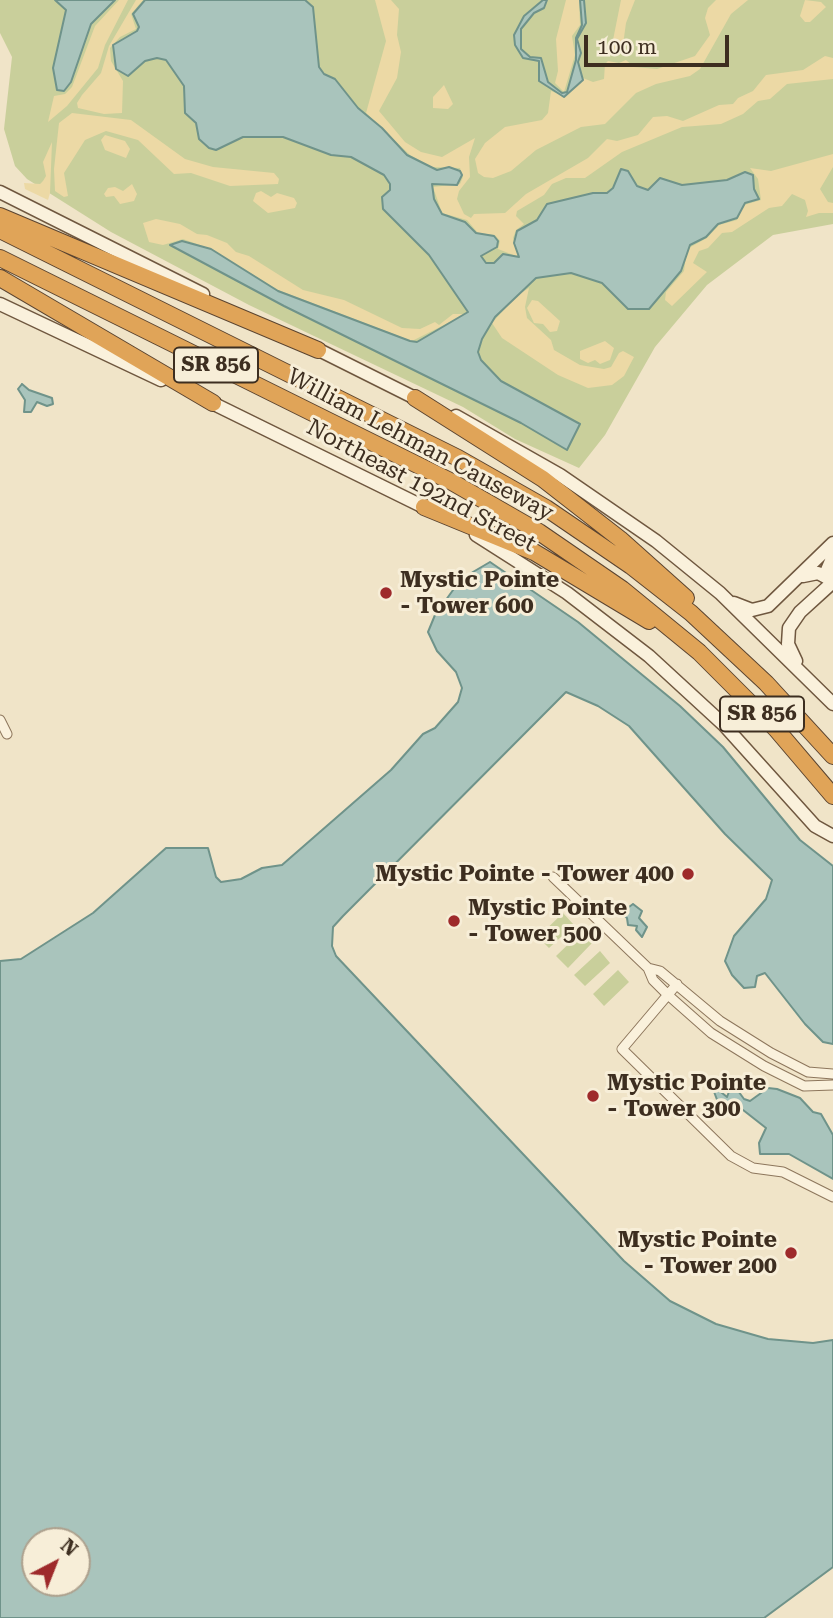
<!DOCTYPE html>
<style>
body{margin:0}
#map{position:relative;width:833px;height:1618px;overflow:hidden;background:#f0e4c8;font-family:"Roboto Serif",serif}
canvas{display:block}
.north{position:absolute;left:21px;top:1527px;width:70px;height:70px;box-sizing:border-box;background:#f7eed8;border:2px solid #ada18e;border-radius:50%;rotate:42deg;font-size:19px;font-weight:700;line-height:28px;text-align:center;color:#3d2e20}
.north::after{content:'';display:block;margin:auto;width:24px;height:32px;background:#9e2a2b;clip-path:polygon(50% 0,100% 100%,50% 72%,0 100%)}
.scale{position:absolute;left:584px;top:35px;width:145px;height:32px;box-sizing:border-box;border:4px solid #3d2e20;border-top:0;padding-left:9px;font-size:21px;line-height:24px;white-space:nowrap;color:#3d2e20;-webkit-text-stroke:5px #f7eed8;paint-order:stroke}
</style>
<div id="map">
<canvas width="833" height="1618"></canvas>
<div class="north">N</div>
<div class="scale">100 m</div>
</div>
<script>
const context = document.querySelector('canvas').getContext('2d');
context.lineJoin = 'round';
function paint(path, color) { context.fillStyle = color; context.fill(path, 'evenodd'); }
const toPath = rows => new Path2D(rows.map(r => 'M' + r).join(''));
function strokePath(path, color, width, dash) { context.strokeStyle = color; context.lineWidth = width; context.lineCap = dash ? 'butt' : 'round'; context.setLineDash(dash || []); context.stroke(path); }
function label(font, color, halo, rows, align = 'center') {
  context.font = font + ' "Roboto Serif",serif'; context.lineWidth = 6; context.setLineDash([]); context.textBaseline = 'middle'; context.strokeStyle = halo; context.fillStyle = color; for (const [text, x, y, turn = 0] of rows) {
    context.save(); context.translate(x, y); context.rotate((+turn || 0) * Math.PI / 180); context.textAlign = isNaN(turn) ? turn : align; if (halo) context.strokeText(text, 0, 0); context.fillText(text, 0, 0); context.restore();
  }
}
paint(toPath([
 [0,0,833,0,833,224,773,235,707,285,655,347,605,435,579,468,515,439,463,407,249,305,111,232,27,179,15,166,4,129,12,57,0,33],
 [563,913,574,925,549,948,538,937],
 [581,932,592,943,568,968,556,956],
 [600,951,610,963,585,986,574,975],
 [618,970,629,982,604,1006,593,994]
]), '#c9cf9b');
paint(toPath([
 [119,0,128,0,105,45,98,68,67,106,48,122,54,96,65,94,72,87,95,26],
 [136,0,143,0,131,14,136,29,120,37,110,48,111,61,123,81,122,113,104,114,78,108,77,103,82,95,101,73,109,46],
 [375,0,391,0,399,9,397,35,401,52,397,78,379,111,405,142,421,152,442,157,475,138,469,157,470,177,459,191,457,199,464,214,471,218,474,214,505,213,526,194,588,158,607,139,617,141,638,135,653,117,667,116,683,121,719,105,733,104,738,98,753,91,766,75,803,70,825,56,833,58,833,79,787,84,770,99,758,101,743,114,721,124,682,127,622,152,585,178,566,178,552,184,544,195,517,211,516,216,524,224,516,230,513,238,518,255,516,256,498,249,500,241,495,235,478,233,467,220,442,213,433,187,460,184,463,177,460,168,432,167,410,155,366,113,386,41],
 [566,0,579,0,580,25,572,36,575,55,564,92,555,83,558,71,556,39],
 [621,0,635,0,626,23,622,52,616,56,611,50],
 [716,0,748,0,731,14,700,69,690,76,656,84,636,93,605,124,581,127,536,150,511,171,493,178,484,177,478,173,475,159,485,143,505,127,542,120,548,113,551,91,564,96,583,78,593,82,604,79,605,64,608,61,619,63,626,60,634,67,657,69,695,56,710,35,705,18,708,8],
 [805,0,821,2,826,7,810,22,805,22,800,16],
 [444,85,453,104,448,109,433,108,433,97],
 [72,113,131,120,185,159,213,167,274,173,279,179,278,184,230,186,191,173,174,174,138,140,106,131,85,140,64,173,68,196,64,197,55,191,54,169,59,123],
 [105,135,125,141,130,149,126,158,105,150,101,140],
 [52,142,50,193,48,200,25,189,24,183,40,184,43,181,46,176,43,162],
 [833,154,833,167,820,189,828,202,833,203,833,213,819,213,806,217,808,211,805,200,792,194,782,206,769,208,732,232,722,233,708,248,699,251,693,263,707,272,672,306,665,300,666,292,684,271,687,249,707,238,719,225,737,220,744,205,761,200,758,179,750,168,771,171],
 [132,184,137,194,134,201,120,204,114,196,106,197,104,194,108,188,115,187,123,191],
 [261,191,271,197,277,193,294,198,297,203,295,208,268,213,253,201,256,193],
 [156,219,180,224,197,234,207,235,227,243,236,252,249,256,303,290,344,300,402,328,420,329,435,322,439,325,453,314,466,314,412,341,278,290,211,249,183,239,163,245,149,242,143,223],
 [529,288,525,307,527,318,551,340,554,350,580,365,604,369,611,367,619,353,623,351,634,357,624,376,612,385,588,388,558,375,502,338,492,323,516,296],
 [532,300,538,301,560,321,557,331,550,332,543,324,534,323,527,308],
 [605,341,614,348,610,360,600,364,595,360,588,363,580,359,580,351]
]), '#ecd9a5');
const water = toPath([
 [55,0,115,0,91,24,71,82,64,91,57,90,53,68,66,10,55,0],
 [145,0,305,0,313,7,319,67,324,74,335,79,358,108,382,128,407,155,437,170,449,167,460,171,462,175,457,185,432,184,434,199,442,214,465,222,476,233,494,236,498,241,497,247,481,256,486,263,494,263,503,254,519,257,514,243,517,231,537,220,547,204,593,193,607,193,613,188,621,169,628,171,637,186,648,190,660,178,682,185,727,180,745,172,753,175,754,189,759,199,745,203,737,218,718,224,706,237,690,245,681,271,649,309,628,309,602,283,571,273,536,278,495,317,482,339,478,352,481,360,501,381,580,424,567,450,521,423,284,306,170,245,182,241,211,249,278,291,410,341,417,342,468,312,429,255,383,209,382,197,390,190,390,184,384,175,351,157,331,155,283,137,243,137,216,150,209,148,199,139,196,123,185,113,184,86,166,60,157,58,145,61,128,76,116,69,113,45,137,31,139,27,133,14,145,0],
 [543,0,547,0,544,8,534,13,521,29,521,49,530,57,541,58,548,82,562,93,567,92,576,60,576,38,582,25,580,0,584,0,586,23,577,39,581,53,578,62,583,80,564,97,539,81,539,61,523,58,515,45,514,35,524,16,543,0],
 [22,384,29,390,52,398,53,404,47,406,37,402,31,412,24,412,25,400,18,389,22,384],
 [490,562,578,622,680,706,723,747,800,840,833,866,833,1044,823,1042,805,1024,765,973,757,976,755,987,744,988,732,975,725,961,734,936,766,899,772,880,725,834,629,726,598,706,566,692,343,916,333,927,332,946,336,956,624,1261,670,1301,716,1324,768,1339,813,1343,833,1340,833,1567,764,1618,0,1618,0,961,21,959,93,913,166,848,208,848,216,877,221,882,241,879,262,868,282,865,391,770,423,734,435,728,458,702,462,688,456,672,437,651,428,632,435,615,461,579,490,562],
 [35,1541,77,1541,77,1583,35,1583,35,1541],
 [633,904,642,911,639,918,647,927,642,937,636,930,637,926,628,925,627,918,621,913,633,904],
 [716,1088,727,1097,730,1089,736,1088,744,1099,750,1101,768,1088,777,1089,800,1098,813,1112,821,1114,833,1135,833,1179,789,1154,760,1154,759,1143,766,1128,738,1106,723,1108,719,1105,713,1089,716,1088]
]);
paint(water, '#a9c4bc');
strokePath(water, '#6f938a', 2);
const street = toPath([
 [0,720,7,734],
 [553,877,648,968,653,980,668,995,711,1033,764,1066,804,1086,833,1085],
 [648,968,660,971,720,1021,771,1053,808,1072,833,1074],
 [677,984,622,1049,731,1156,753,1168,783,1172,833,1197]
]);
const secondary = toPath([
 [0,192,203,294],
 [0,304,161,380],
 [311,346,423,402],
 [206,400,432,511],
 [456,416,560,475,656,541,720,593,833,704],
 [476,535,567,593,649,656,724,725,815,826,833,836],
 [833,556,827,570,833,580],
 [803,576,818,573,833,581],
 [734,603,752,610,768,606,833,543],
 [796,661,788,644,789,628,800,612,833,582]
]);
const highway = toPath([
 [0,216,318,350],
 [0,230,458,458,546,508,631,566,691,613,766,683,833,756],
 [0,258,452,482,539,532,622,589,699,652,776,729,833,796],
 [0,278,213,403],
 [415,398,543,479,620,539,686,598],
 [424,507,534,552,649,621]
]);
strokePath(street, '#8d765c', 11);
strokePath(secondary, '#6f573f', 15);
strokePath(highway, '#5b4430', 18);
strokePath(street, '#faf1dc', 9);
strokePath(secondary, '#faf1dc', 12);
strokePath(highway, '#e0a458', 16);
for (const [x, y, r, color] of [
 [386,593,7,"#9e2a2b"],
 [688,874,7,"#9e2a2b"],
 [454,921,7,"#9e2a2b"],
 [593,1096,7,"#9e2a2b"],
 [791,1253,7,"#9e2a2b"]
]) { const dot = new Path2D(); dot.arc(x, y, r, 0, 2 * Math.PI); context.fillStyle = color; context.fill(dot); strokePath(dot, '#f7eed8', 2.5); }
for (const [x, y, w] of [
 [216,365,84],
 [762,714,84]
]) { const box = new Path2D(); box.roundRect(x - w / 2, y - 17.5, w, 35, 5); context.fillStyle = '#f7eed8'; context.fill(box); strokePath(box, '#3d2e20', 2); }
label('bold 21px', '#3d2e20', null, [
 ["SR 856",216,365],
 ["SR 856",762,714]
]);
label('23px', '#3d2e20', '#f7eed8', [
 ["William Lehman Causeway",420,445,28],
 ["Northeast 192nd Street",421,486,28]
]);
label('bold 23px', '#3d2e20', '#f7eed8', [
 ["Mystic Pointe",400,580],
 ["- Tower 600",400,606],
 ["Mystic Pointe - Tower 400",674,874,"right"],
 ["Mystic Pointe",468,908],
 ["- Tower 500",468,934],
 ["Mystic Pointe",607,1083],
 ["- Tower 300",607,1109],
 ["Mystic Pointe",777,1240,"right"],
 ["- Tower 200",777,1266,"right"]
], 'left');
</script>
